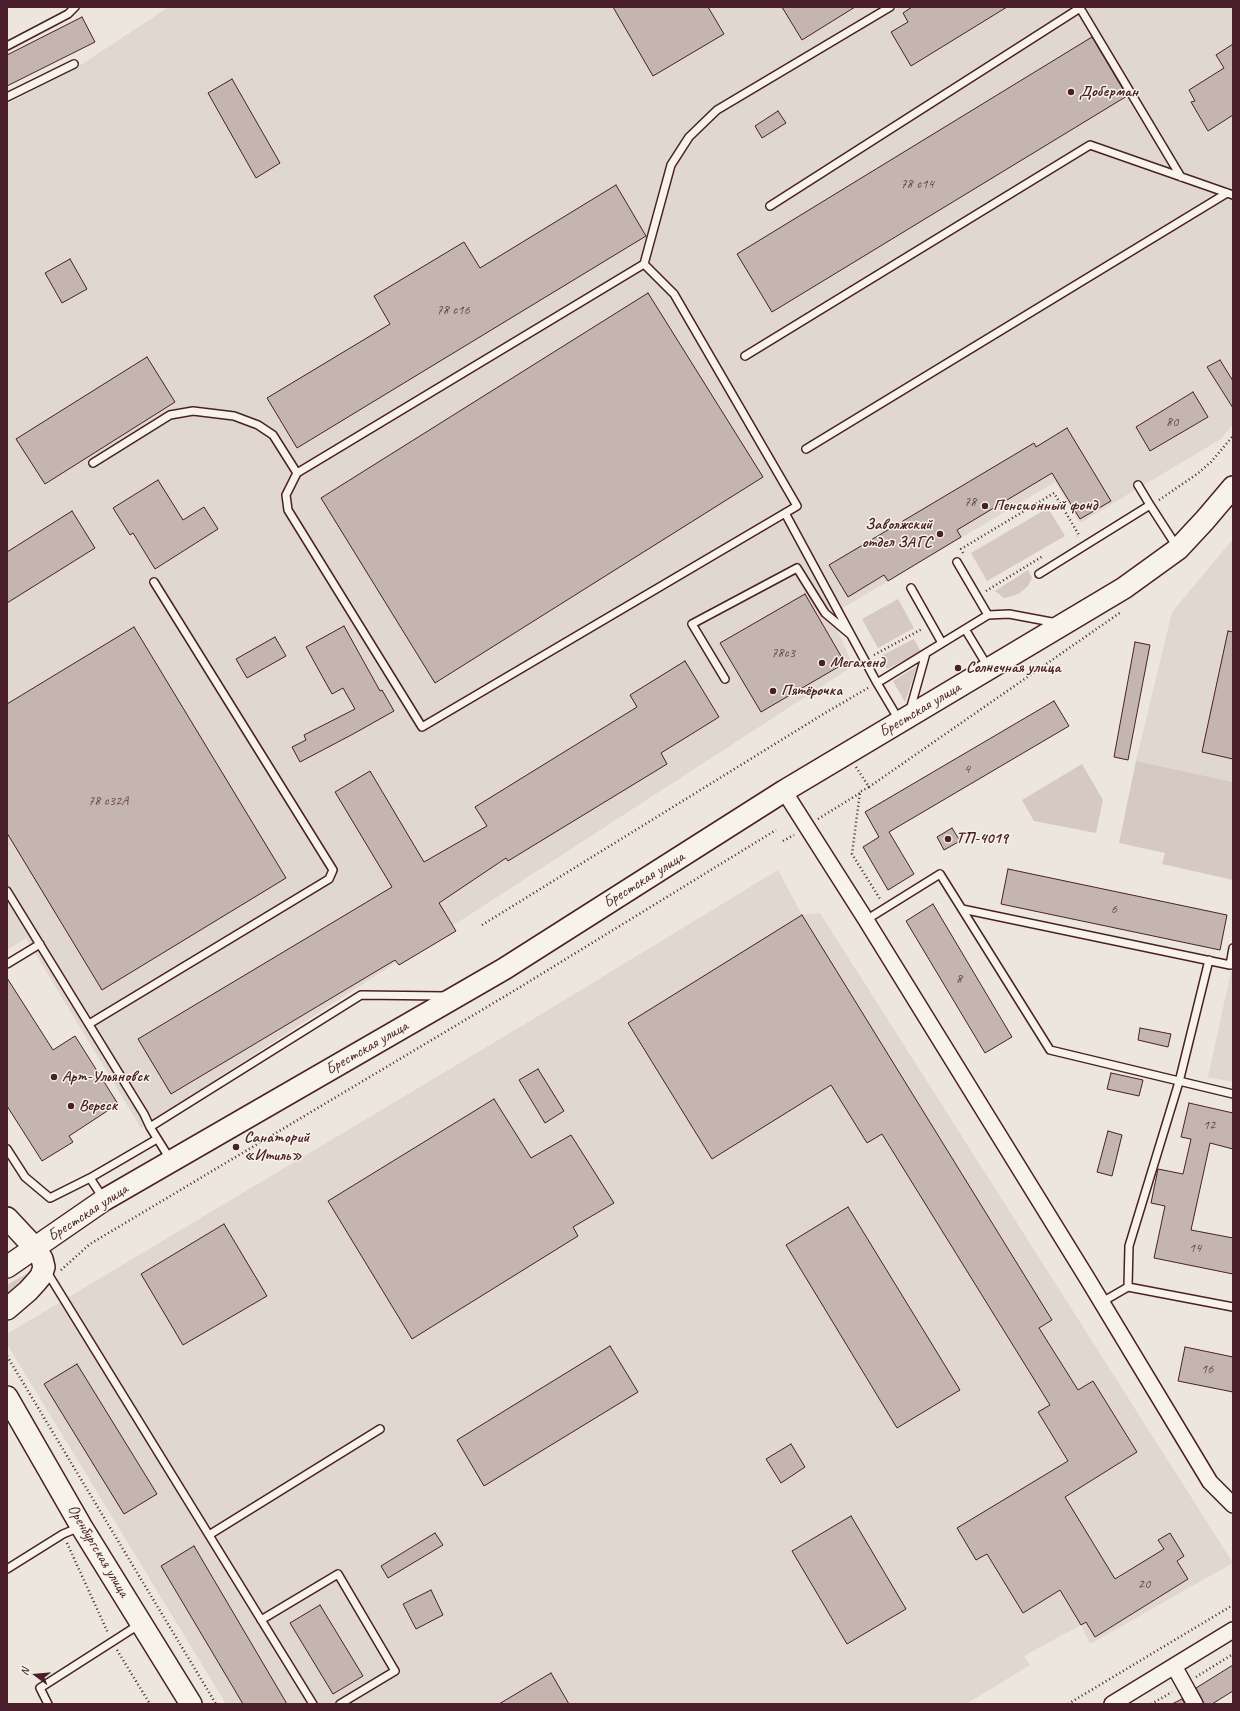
<!DOCTYPE html>
<meta charset="utf-8">
<style>
body{margin:0}
#map{position:relative;width:1240px;height:1711px;overflow:hidden;background:#ece6dd;font-family:Caveat,sans-serif}
canvas{display:block}
.frame{position:absolute;inset:0;border:8px solid #4a1f2b;pointer-events:none}
.north{position:absolute;left:16px;top:1655px;width:40px;height:40px;-webkit-text-stroke:3px #f7f3e8;paint-order:stroke;rotate:286deg;font-size:11px;font-weight:700;line-height:16px;text-align:center;color:#4a1f2b}
.north::after{content:'';display:block;margin:auto;width:14px;height:18px;background:#4a1f2b;clip-path:polygon(50% 0,100% 100%,50% 72%,0 100%)}
</style>
<div id="map">
<canvas width="1240" height="1711"></canvas>
<div class="frame"></div>
<div class="north">N</div>
</div>
<script>
const context = document.querySelector('canvas').getContext('2d');
context.lineJoin = 'round';
function paint(path, color) { context.fillStyle = color; context.fill(path, 'evenodd'); }
const toPath = rows => new Path2D(rows.map(r => 'M' + r).join(''));
function strokePath(path, color, width, dash) { context.strokeStyle = color; context.lineWidth = width; context.lineCap = dash ? 'butt' : 'round'; context.setLineDash(dash || []); context.stroke(path); }
function label(font, color, halo, rows, align = 'center') {
  context.font = font + ' Caveat,sans-serif'; context.lineWidth = 3; context.setLineDash([]); context.textBaseline = 'middle'; context.strokeStyle = halo; context.fillStyle = color; for (const [text, x, y, turn = 0] of rows) {
    context.save(); context.translate(x, y); context.rotate((+turn || 0) * Math.PI / 180); context.textAlign = isNaN(turn) ? turn : align; if (halo) context.strokeText(text, 0, 0); context.fillText(text, 0, 0); context.restore();
  }
}
paint(toPath([
 [169,7,1233,7,1233,424,1221,439,1080,523,1055,482,831,615,853,666,141,1128,26,938,7,950,7,104,76,68],
 [1233,539,1233,782,1136,761,1172,612],
 [778,870,802,915,820,913,1233,1563,1090,1644,1081,1625,1024,1656,1030,1665,966,1704,226,1704,7,1344,7,1334,535,1018],
 [1233,963,1233,1082,1208,1077]
]), '#e0d7d0');
paint(toPath([
 [1048,508,1065,536,987,581,971,553],
 [1028,570,1032,578,1028,586,1020,593,1012,596,1004,598,995,591],
 [898,599,914,628,878,648,862,619],
 [914,639,921,652,887,669,881,656],
 [917,666,905,702,893,681],
 [1136,761,1233,782,1233,880,1162,864,1165,853,1119,843],
 [1082,764,1103,800,1096,833,1034,821,1022,800],
 [28,1273,31,1273,7,1298,7,1285]
]), '#d5c9c2');
const building = toPath([
 [613,7,708,7,724,34,653,76,613,7],
 [782,7,855,7,802,40,782,7],
 [912,7,1007,7,911,66,891,32,908,22,903,13,912,7],
 [82,17,95,42,7,86,7,55,82,17],
 [1092,37,1127,96,772,312,737,254,1092,37],
 [1233,44,1233,115,1208,131,1191,102,1195,101,1189,90,1224,68,1216,55,1233,44],
 [232,79,280,163,256,178,208,93,232,79],
 [778,111,786,123,762,138,755,126,778,111],
 [616,185,646,236,297,448,267,398,390,324,374,296,464,242,480,268,616,185],
 [70,259,87,289,62,303,45,273,70,259],
 [648,293,763,477,435,683,321,498,648,293],
 [147,357,175,402,45,484,16,439,147,357],
 [1220,360,1233,381,1233,408,1207,367,1220,360],
 [1193,392,1208,417,1150,451,1136,427,1193,392],
 [1067,428,1111,501,1080,519,1052,473,957,530,961,537,888,581,884,575,848,597,829,565,1034,443,1036,447,1067,428],
 [158,480,183,520,204,507,218,529,155,569,133,533,130,535,113,508,158,480],
 [72,511,95,548,7,603,7,552,72,511],
 [805,594,845,663,761,712,720,643,805,594],
 [344,626,380,691,382,690,394,711,355,733,300,762,292,747,306,740,304,735,355,709,343,688,332,694,306,647,344,626],
 [134,627,286,878,102,990,7,833,7,704,134,627],
 [1228,631,1233,632,1233,759,1202,752,1228,631],
 [275,637,286,656,247,678,236,659,275,637],
 [1135,642,1150,645,1128,760,1114,757,1135,642],
 [685,661,719,717,661,753,667,764,508,861,506,858,439,903,456,931,399,965,395,960,171,1094,138,1039,392,887,335,792,370,771,424,862,487,826,475,807,637,707,630,695,685,661],
 [1054,701,1069,726,889,832,914,874,888,890,863,847,879,837,865,812,1054,701],
 [952,828,960,841,944,850,937,837,952,828],
 [1008,869,1227,915,1220,950,1001,904,1008,869],
 [933,904,1012,1037,985,1053,906,921,933,904],
 [802,915,1052,1320,1039,1328,1078,1390,1093,1381,1137,1452,1065,1497,1115,1579,1164,1549,1158,1540,1170,1533,1184,1556,1177,1561,1188,1579,1095,1637,1086,1622,1081,1625,1060,1590,1023,1613,987,1554,976,1560,957,1528,1068,1461,1038,1412,1050,1405,882,1134,867,1143,831,1085,712,1159,628,1023,802,915],
 [7,978,53,1050,75,1036,118,1104,69,1136,73,1142,42,1161,7,1106,7,978],
 [1140,1028,1171,1034,1168,1047,1138,1040,1140,1028],
 [538,1069,564,1111,545,1123,519,1080,538,1069],
 [1111,1073,1143,1080,1139,1096,1107,1089,1111,1073],
 [494,1099,531,1158,571,1135,614,1203,573,1227,578,1236,412,1339,328,1201,494,1099],
 [1189,1103,1233,1113,1233,1149,1210,1143,1191,1230,1233,1238,1233,1274,1154,1258,1165,1206,1151,1203,1158,1169,1183,1174,1191,1139,1181,1137,1189,1103],
 [1108,1131,1122,1135,1112,1176,1097,1172,1108,1131],
 [848,1207,960,1390,897,1428,786,1245,848,1207],
 [224,1224,267,1296,183,1345,141,1274,224,1224],
 [610,1346,638,1392,484,1486,457,1440,610,1346],
 [1185,1347,1233,1357,1233,1392,1178,1381,1185,1347],
 [77,1364,157,1494,124,1514,44,1384,77,1364],
 [791,1444,805,1467,781,1483,766,1459,791,1444],
 [851,1516,906,1609,847,1644,792,1551,851,1516],
 [435,1533,443,1545,388,1578,381,1566,435,1533],
 [194,1546,287,1704,243,1704,161,1566,194,1546],
 [431,1590,443,1615,416,1629,403,1604,431,1590],
 [320,1605,363,1676,333,1694,290,1623,320,1605],
 [1233,1665,1233,1691,1212,1704,1204,1704,1196,1688,1233,1665],
 [551,1673,569,1704,499,1704,551,1673],
 [1182,1699,1185,1704,1172,1704,1182,1699]
]);
paint(building, '#c4b5b0');
strokePath(building, '#4a1f2b', 1);
const lane = toPath([
 [7,46,68,14,75,7],
 [7,97,74,64],
 [770,206,1080,8,1181,177],
 [644,264,297,473,286,495,288,510,422,727,797,506,674,294,644,264,671,165,689,137,717,110,890,7],
 [745,356,1090,145,1233,195],
 [806,449,1227,193],
 [93,463,170,415,193,411,234,416,258,425,273,435,297,473],
 [1138,485,1150,505],
 [785,513,877,683,899,720],
 [957,562,988,615],
 [1039,574,1150,505,1177,547],
 [911,588,942,643],
 [965,629,988,667],
 [725,679,692,624,797,568,825,613,851,635],
 [877,683,988,615,1009,614,1057,623],
 [910,710,926,653],
 [7,891,144,1114,150,1127,170,1159],
 [962,909,1230,965,1233,948],
 [866,920,940,874,1050,1050,1233,1094],
 [1209,960,1179,1082,1129,1246,1128,1287,1233,1307],
 [7,964,40,944],
 [89,1024,329,879,333,870,154,582],
 [150,1127,361,995,445,996],
 [7,1149,25,1177,50,1198,90,1178,103,1198],
 [90,1178,157,1139],
 [47,1272,313,1704],
 [1102,1302,1128,1287],
 [209,1535,380,1429],
 [7,1569,63,1534,80,1527],
 [261,1620,338,1574,395,1671,340,1704],
 [48,1704,40,1688,140,1624]
]);
const street = toPath([
 [784,791,866,920,1087,1278,1210,1482,1233,1505],
 [1174,1666,1195,1704],
 [1112,1704,1233,1630]
]);
const secondary = toPath([
 [7,1218,35,1248,42,1259,44,1267,41,1276,37,1281,28,1291,7,1309],
 [7,1267,104,1200,504,969,784,791,1124,588,1178,549,1205,520,1233,487],
 [7,1397,81,1526,191,1704]
]);
strokePath(lane, '#4a1f2b', 10);
strokePath(street, '#4a1f2b', 18);
strokePath(secondary, '#4a1f2b', 24);
strokePath(toPath([
 [1159,500,1197,474,1211,462,1233,436],
 [963,553,961,549,1054,493,1079,535,1077,536],
 [986,591,1043,556],
 [874,655,922,629],
 [856,767,869,787,860,792,852,854,880,899],
 [869,787,1121,612],
 [818,819,860,793],
 [783,841,794,835],
 [482,925,825,713,868,688],
 [61,1270,90,1244,517,989,776,830],
 [7,1356,216,1704],
 [67,1543,108,1633],
 [117,1650,150,1704],
 [1196,1677,1233,1654],
 [1068,1704,1233,1605],
 [1151,1704,1172,1692]
]), '#4a1f2b', 2.5, [1, 3]);
strokePath(lane, '#f7f3e8', 7);
strokePath(street, '#f7f3e8', 15);
strokePath(secondary, '#f7f3e8', 21);
for (const [x, y, r, color] of [
 [1071,92,4,"#4a1f2b"],
 [985,506,4,"#4a1f2b"],
 [940,534,4,"#4a1f2b"],
 [822,663,4,"#4a1f2b"],
 [958,668,4,"#4a1f2b"],
 [773,691,4,"#4a1f2b"],
 [948,839,4,"#4a1f2b"],
 [54,1077,4,"#4a1f2b"],
 [71,1106,4,"#4a1f2b"],
 [236,1147,4,"#4a1f2b"]
]) { const dot = new Path2D(); dot.arc(x, y, r, 0, 2 * Math.PI); context.fillStyle = color; context.fill(dot); strokePath(dot, '#f7f3e8', 1.5); }
label('14px', '#68444c', null, [
 ["78 с14",917,184],
 ["78 с16",453,310],
 ["80",1172,422],
 ["78",970,502],
 ["78с3",783,653],
 ["4",967,769],
 ["78 с32А",108,801],
 ["6",1114,909],
 ["8",959,979],
 ["12",1209,1125],
 ["14",1195,1248],
 ["16",1207,1369],
 ["20",1144,1584]
]);
label('bold 16px', '#4a1f2b', '#f7f3e8', [
 ["Доберман",1079,92],
 ["Пенсионный фонд",993,506],
 ["Заволжский",932,525,"right"],
 ["отдел ЗАГС",932,543,"right"],
 ["Мегахенд",830,663],
 ["Солнечная улица",966,668],
 ["Пятёрочка",781,691],
 ["ТП-4019",956,839],
 ["Арт-Ульяновск",62,1077],
 ["Вереск",79,1106],
 ["Санаторий",244,1138],
 ["«Итиль»",244,1156]
], 'left');
label('16px', '#4a1f2b', '#f7f3e8', [
 ["Брестская улица",920,710,-31],
 ["Брестская улица",644,880,-32],
 ["Брестская улица",367,1048,-30],
 ["Брестская улица",88,1213,-33],
 ["Оренбургская улица",98,1551,59]
]);
</script>
